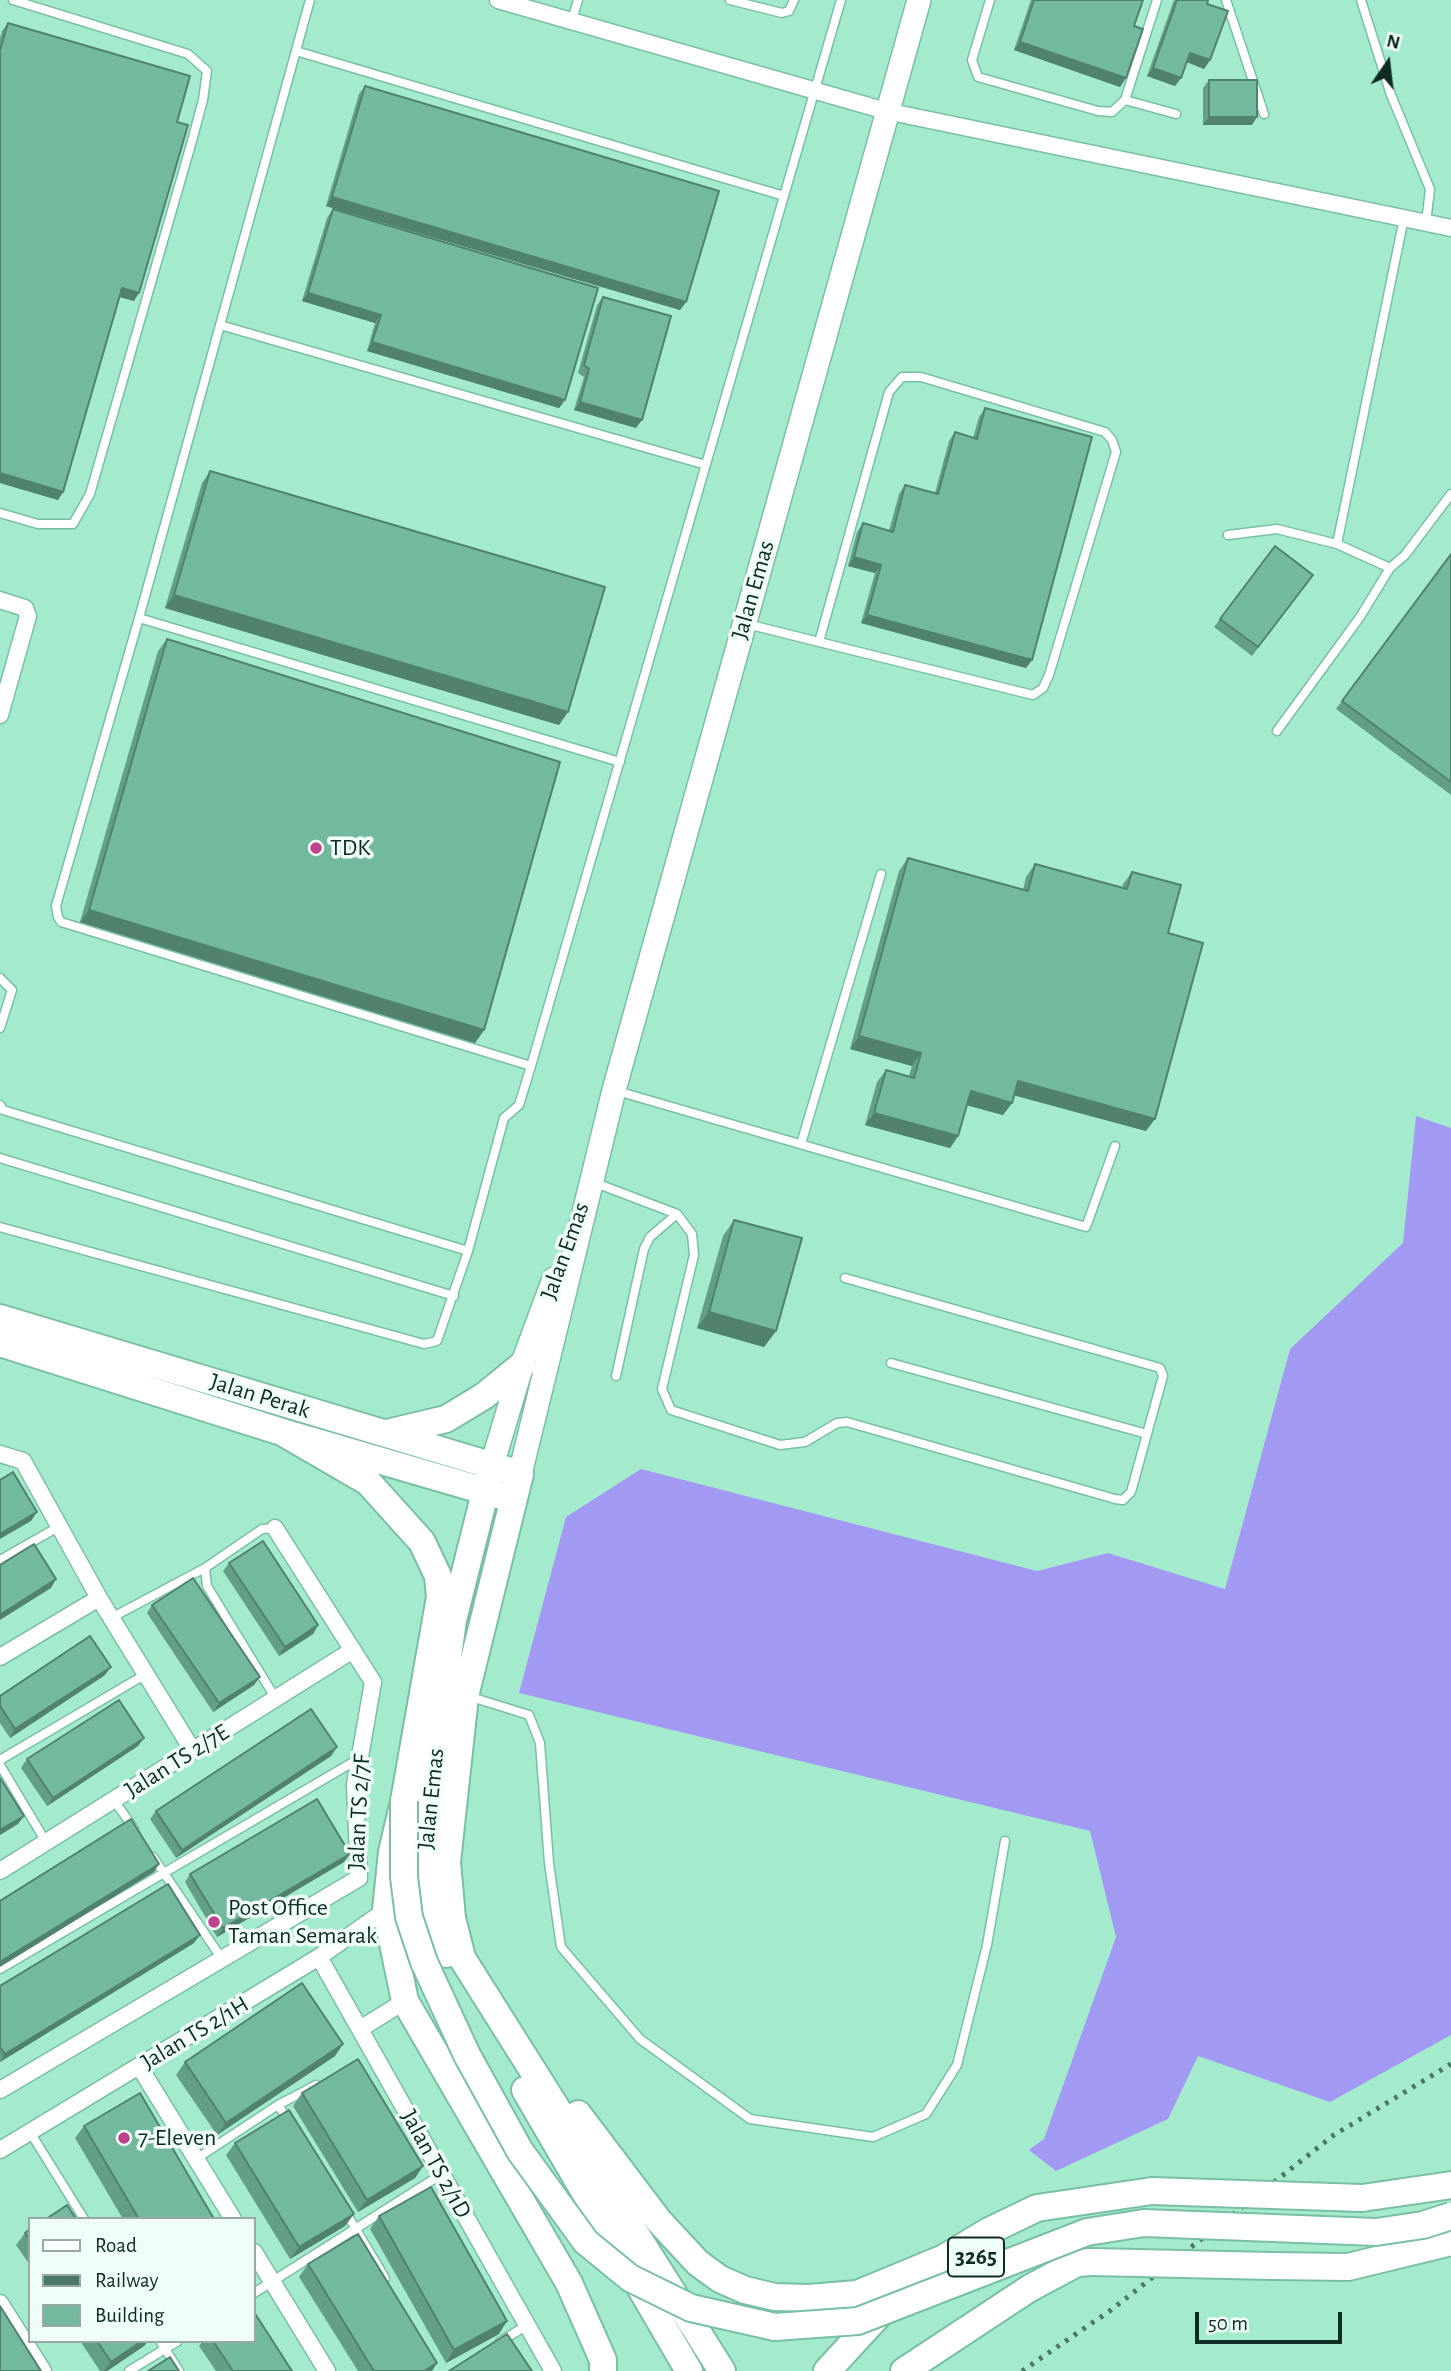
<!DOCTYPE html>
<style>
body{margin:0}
#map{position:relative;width:1451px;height:2371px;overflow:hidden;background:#a4ebce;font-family:"Alegreya Sans",sans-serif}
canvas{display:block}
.legend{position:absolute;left:28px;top:2217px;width:228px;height:126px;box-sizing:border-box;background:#f0fef8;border:2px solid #96aaa2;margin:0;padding:9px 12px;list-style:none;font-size:21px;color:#0f2c22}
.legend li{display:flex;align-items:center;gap:14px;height:35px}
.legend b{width:35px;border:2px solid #96aaa2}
.north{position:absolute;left:1353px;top:28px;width:70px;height:70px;-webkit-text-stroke:5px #f0fef8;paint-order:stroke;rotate:14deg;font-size:19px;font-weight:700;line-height:28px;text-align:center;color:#0f2c22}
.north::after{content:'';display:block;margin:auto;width:24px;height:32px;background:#0f2c22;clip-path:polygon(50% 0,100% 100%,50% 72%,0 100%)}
.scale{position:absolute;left:1195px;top:2312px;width:147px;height:32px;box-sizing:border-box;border:4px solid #0f2c22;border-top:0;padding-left:9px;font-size:21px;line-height:24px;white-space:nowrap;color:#0f2c22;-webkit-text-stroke:5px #f0fef8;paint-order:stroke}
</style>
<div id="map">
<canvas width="1451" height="2371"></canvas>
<ul class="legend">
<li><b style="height:9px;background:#fff"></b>Road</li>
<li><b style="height:9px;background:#4a7766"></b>Railway</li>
<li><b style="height:19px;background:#73b99d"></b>Building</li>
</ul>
<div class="north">N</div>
<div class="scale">50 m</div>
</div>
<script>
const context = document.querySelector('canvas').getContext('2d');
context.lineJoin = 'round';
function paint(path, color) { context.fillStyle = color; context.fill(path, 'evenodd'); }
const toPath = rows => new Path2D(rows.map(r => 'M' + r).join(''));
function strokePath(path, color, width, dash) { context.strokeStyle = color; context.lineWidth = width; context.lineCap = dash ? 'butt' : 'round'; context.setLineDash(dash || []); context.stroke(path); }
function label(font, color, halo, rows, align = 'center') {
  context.font = font + ' "Alegreya Sans",sans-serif'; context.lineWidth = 7; context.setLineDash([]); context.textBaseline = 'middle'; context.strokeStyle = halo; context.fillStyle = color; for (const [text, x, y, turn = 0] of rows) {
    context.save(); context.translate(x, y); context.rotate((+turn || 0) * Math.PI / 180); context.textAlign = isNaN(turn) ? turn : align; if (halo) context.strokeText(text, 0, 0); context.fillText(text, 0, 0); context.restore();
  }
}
paint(toPath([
 [1416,1116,1451,1128,1451,2035,1330,2102,1198,2056,1168,2119,1056,2171,1029,2150,1044,2139,1116,1937,1090,1831,519,1693,566,1517,641,1469,1037,1571,1108,1553,1225,1589,1290,1349,1403,1243]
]), '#a299f3');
const lane = toPath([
 [310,0,139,618,56,906,58,917,61,922,531,1066],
 [730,0,782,13,789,11,794,0],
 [990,0,972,60,978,77,1098,111,1112,112,1125,100,1157,0],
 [1226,0,1264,114],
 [1361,0,1391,95,1430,189,1426,223],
 [572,20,578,0],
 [296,51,784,196],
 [1125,100,1176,114],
 [220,325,706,465],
 [0,513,38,524,73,524,90,494,192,141,203,100,207,71,188,54,13,0],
 [1228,535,1277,529,1337,544],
 [1390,568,1337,544,1404,218],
 [139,618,620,762],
 [747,624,819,642,1033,695,1043,688,1049,675,1116,452,1112,440,1105,432,921,377,902,377,889,392,819,642],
 [1277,731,1360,617,1390,568,1405,555,1451,494],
 [0,978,12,990,0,1028],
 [617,1091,1086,1227,1115,1146],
 [0,1105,3,1110,468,1251],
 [801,1144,881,874],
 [0,1158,454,1296],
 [593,1182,677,1214,692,1234,694,1255,662,1389,671,1410,780,1445,805,1442,837,1423,847,1422,1115,1499,1123,1500,1131,1492,1163,1376,1160,1368,845,1278],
 [0,1227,424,1344,437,1341,468,1251,504,1118,519,1105,531,1066,841,0],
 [891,1363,1147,1434],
 [616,1376,644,1249,650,1237,677,1214],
 [275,1528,262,1529,205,1568,207,1586,276,1699],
 [0,1560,60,1526],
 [111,1618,205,1568],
 [468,1696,529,1715,540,1743,549,1863,561,1947,640,2039,750,2119,873,2137,926,2114,957,2065,987,1945,1005,1841],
 [0,1760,146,1674],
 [0,1765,46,1842],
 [114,1800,134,1829],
 [153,1857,222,1959],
 [0,1969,360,1758],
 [278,2105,288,2120],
 [30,2132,84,2219],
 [196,2159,278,2105,316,2085],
 [345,2211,385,2278],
 [254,2293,442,2174],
 [160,2341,179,2371],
 [500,2342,527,2325],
 [129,2371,178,2341]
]);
const street = toPath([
 [498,0,886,111,1451,228],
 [0,600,25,608,28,616,0,715],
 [0,1454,23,1461,99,1598],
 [0,1657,99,1598,193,1751],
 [0,1871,353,1650],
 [319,1957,553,2371],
 [360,2029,405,2001],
 [139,2066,233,2219],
 [0,2090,359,1878,355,1785,373,1682,275,1528],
 [0,2150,319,1957,386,1910],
 [254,2252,327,2371],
 [0,2303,43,2371]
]);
const secondary = toPath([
 [492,1465,522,1365,554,1279],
 [520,1474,614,1090,919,0]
]);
const primary = toPath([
 [0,1318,520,1474,465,1696,447,1862,452,1918,462,1958,722,2371],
 [0,1343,282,1432,502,1496],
 [282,1432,368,1482,422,1542,438,1576,440,1597,404,1801,392,1852,386,1910,405,2001,569,2283,603,2360,603,2371],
 [387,1433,446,1419,484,1396,522,1365],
 [446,1954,432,1915,425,1864,425,1825,453,1620,492,1465],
 [525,2090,689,2371],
 [578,2114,659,2221,698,2263,720,2279,745,2290,775,2297,809,2298,857,2294,944,2258,989,2231,1037,2208,1152,2191],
 [1362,2198,1451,2185],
 [1272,2266,1348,2267,1451,2242],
 [827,2371,886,2307],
 [904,2371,1030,2288,1077,2263,1092,2262]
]);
strokePath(lane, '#7abfa4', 11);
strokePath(street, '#7abfa4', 19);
strokePath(secondary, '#7abfa4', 26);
strokePath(primary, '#7abfa4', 30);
strokePath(lane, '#fff', 8);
strokePath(street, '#fff', 16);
strokePath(secondary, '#fff', 23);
strokePath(primary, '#fff', 26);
strokePath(toPath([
 [1022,2371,1111,2310,1334,2135,1451,2064]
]), '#4a7766', 5, [3.5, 7]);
const primaryBridge = toPath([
 [404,1801,404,1877,409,1917,424,1962,467,2055,520,2151,586,2242,630,2278,691,2308,775,2327,858,2321,1087,2232,1144,2223,1376,2232,1423,2225,1451,2216],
 [1152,2191,1362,2198],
 [1092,2262,1272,2266]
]);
strokePath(primaryBridge, '#7abfa4', 30, []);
strokePath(primaryBridge, '#fff', 26);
paint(toPath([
 [1031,0,1143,0,1134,26,1120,87,1014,50],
 [1174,0,1208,0,1207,4,1210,60,1204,69,1187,62,1181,78,1175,86,1147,76],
 [8,23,177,122,134,301,120,297,63,492,58,500,0,483,0,38,2,31],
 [1209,80,1252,125,1203,125,1203,88],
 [365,86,686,302,680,310,326,206,359,94],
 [333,209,565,400,559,408,367,351,375,323,302,301,327,218],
 [603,297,636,428,574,410,584,377,578,373,597,305],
 [985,408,1032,660,1026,668,861,623,875,573,848,566,857,532,863,523,889,531,899,494,905,485,935,493,949,441,955,432,973,438,979,417],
 [210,471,559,725,165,608,202,483],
 [1451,554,1451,795,1336,709],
 [1307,583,1252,656,1214,627,1220,619],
 [167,639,484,1030,475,1043,80,922,158,651],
 [908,858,1023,890,1026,877,1035,864,1122,888,1123,884,1132,872,1168,933,1146,1131,1014,1095,1012,1103,1003,1115,967,1105,958,1136,950,1148,865,1125,877,1082,886,1070,909,1076,912,1066,850,1049,899,871],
 [734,1220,776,1331,764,1347,697,1328,723,1236],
 [229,1563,318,1625,313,1634,279,1656,223,1571],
 [152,1605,254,1685,213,1712,147,1613],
 [105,1675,10,1738,0,1723,0,1696],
 [138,1746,47,1806,21,1768,27,1759],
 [337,1747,331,1756,176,1858,150,1819,156,1811],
 [344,1862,217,1937,185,1882,190,1874],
 [194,1943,0,2062,0,1986],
 [335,2056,217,2135,176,2075,185,2062],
 [302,2093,423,2166,415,2178,358,2212,293,2106],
 [84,2126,214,2219,123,2219,75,2138],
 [235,2143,345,2226,290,2259,226,2155],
 [379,2216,499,2334,446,2363,370,2229],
 [30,2229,30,2265,16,2245,25,2233],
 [308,2264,432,2371,358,2371,299,2277],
 [80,2341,148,2341,144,2346,107,2371,100,2371],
 [203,2341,254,2341,292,2371,216,2371,199,2346]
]), '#639f87');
paint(toPath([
 [1020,42,1126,78,1120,87,1014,50],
 [1190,53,1210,60,1204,69,1184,61],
 [1153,68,1181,78,1175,86,1147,76],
 [1209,117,1257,117,1252,125,1203,125],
 [332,197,686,302,680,310,326,206],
 [122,288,139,293,134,301,116,296],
 [308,293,381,315,375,323,302,301],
 [372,342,565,400,559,408,367,351],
 [580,402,642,420,636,428,574,410],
 [0,473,63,492,58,500,0,483],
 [854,557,881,565,875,573,848,566],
 [174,595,568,712,559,725,165,608],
 [867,615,1032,660,1026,668,861,623],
 [89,910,484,1030,475,1043,80,922],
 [859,1036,921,1053,912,1066,850,1049],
 [1018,1081,1155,1119,1146,1131,1009,1094],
 [971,1091,1012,1103,1003,1115,962,1104],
 [874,1113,958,1136,950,1148,865,1125],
 [709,1312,776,1331,764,1347,697,1328],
 [37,1512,31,1521,0,1539,0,1534],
 [56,1579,51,1588,0,1620,0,1615],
 [318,1625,313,1634,279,1656,285,1647],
 [111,1667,105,1675,10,1738,15,1729],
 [260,1677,254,1685,213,1712,219,1703],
 [144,1738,138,1746,47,1806,53,1798],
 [337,1747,331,1756,176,1858,182,1850],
 [24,1816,18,1824,0,1835,0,1830],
 [350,1854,344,1862,217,1937,223,1928],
 [159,1864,154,1872,0,1967,0,1962],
 [200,1935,194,1943,0,2062,5,2054],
 [343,2044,335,2056,217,2135,226,2123],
 [423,2166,415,2178,358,2212,367,2200],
 [354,2214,345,2226,290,2259,299,2247],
 [507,2321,499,2334,446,2363,454,2350],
 [142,2341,148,2341,144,2346,107,2371,104,2371,111,2362],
 [437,2363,432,2371,424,2371]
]), '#50826e');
const building = toPath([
 [1034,0,1143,0,1134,26,1143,29,1126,78,1020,42,1034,0],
 [1177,0,1208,0,1207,4,1228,11,1210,60,1190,53,1181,78,1153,68,1177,0],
 [8,23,190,76,177,122,188,125,139,293,122,288,63,492,0,473,0,50,8,23],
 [1209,80,1257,80,1257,117,1209,117,1209,80],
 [365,86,719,191,686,302,332,197,365,86],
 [333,209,598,288,565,400,372,342,381,315,308,293,333,209],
 [603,297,671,316,642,420,580,402,589,369,584,365,603,297],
 [985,408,1092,437,1032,660,867,615,881,565,854,557,863,523,893,532,905,485,938,494,955,432,977,439,985,408],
 [210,471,605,587,568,712,174,595,210,471],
 [1275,546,1313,575,1258,647,1220,619,1275,546],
 [1451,554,1451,782,1342,701,1451,554],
 [167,639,560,762,484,1030,89,910,167,639],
 [908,858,1028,891,1035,864,1127,889,1132,872,1181,885,1168,933,1203,943,1155,1119,1018,1081,1012,1103,971,1091,958,1136,874,1113,886,1070,914,1078,921,1053,859,1036,908,858],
 [734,1220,802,1238,776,1331,709,1312,734,1220],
 [13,1472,37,1512,0,1534,0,1480,13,1472],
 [263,1541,318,1625,285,1647,229,1563,263,1541],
 [34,1544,56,1579,0,1615,0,1565,34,1544],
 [193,1578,260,1677,219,1703,152,1605,193,1578],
 [90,1636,111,1667,15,1729,0,1706,0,1696,90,1636],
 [119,1700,144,1738,53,1798,27,1759,119,1700],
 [311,1709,337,1747,182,1850,156,1811,311,1709],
 [0,1778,24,1816,0,1830,0,1778],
 [317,1799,350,1854,223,1928,190,1874,317,1799],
 [131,1819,159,1864,0,1962,0,1901,131,1819],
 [168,1884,200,1935,5,2054,0,2047,0,1986,168,1884],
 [302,1983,343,2044,226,2123,185,2062,302,1983],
 [358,2059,423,2166,367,2200,302,2093,358,2059],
 [140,2093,214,2219,139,2219,84,2126,140,2093],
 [289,2110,354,2214,299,2247,235,2143,289,2110],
 [431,2187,507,2321,454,2350,379,2216,431,2187],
 [67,2205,76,2219,46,2219,67,2205],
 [30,2229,30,2240,25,2233,30,2229],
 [358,2234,437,2363,424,2371,374,2371,308,2264,358,2234],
 [0,2306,41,2371,0,2371,0,2306],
 [254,2312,292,2371,233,2371,213,2341,254,2341,254,2312],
 [507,2334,532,2371,449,2371,507,2334],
 [97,2341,142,2341,111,2362,97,2341],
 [170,2357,179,2371,148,2371,170,2357]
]);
paint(building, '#73b99d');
strokePath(building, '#50826e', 2);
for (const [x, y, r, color] of [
 [316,848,7,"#c0418d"],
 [214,1922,7,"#c0418d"],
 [124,2138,7,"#c0418d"]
]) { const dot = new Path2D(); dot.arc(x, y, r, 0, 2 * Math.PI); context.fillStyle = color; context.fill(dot); strokePath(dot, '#f0fef8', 2.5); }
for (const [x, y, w] of [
 [976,2257,56]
]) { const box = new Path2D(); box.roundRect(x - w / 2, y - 19.5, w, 39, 5); context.fillStyle = '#f0fef8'; context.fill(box); strokePath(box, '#0f2c22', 2); }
label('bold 23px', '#0f2c22', null, [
 ["3265",976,2257]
]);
label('24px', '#0f2c22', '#f0fef8', [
 ["Jalan Emas",753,590,-74],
 ["Jalan Emas",565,1251,-70],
 ["Jalan Perak",260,1396,17],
 ["Jalan TS 2/7E",177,1761,-32],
 ["Jalan Emas",431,1799,-84],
 ["Jalan TS 2/7F",359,1812,-87],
 ["Jalan TS 2/1H",195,2033,-31],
 ["Jalan TS 2/1D",436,2164,61]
]);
label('24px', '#0f2c22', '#f0fef8', [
 ["TDK",330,848],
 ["Post Office",228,1908],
 ["Taman Semarak",228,1936],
 ["7-Eleven",138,2138]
], 'left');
</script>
